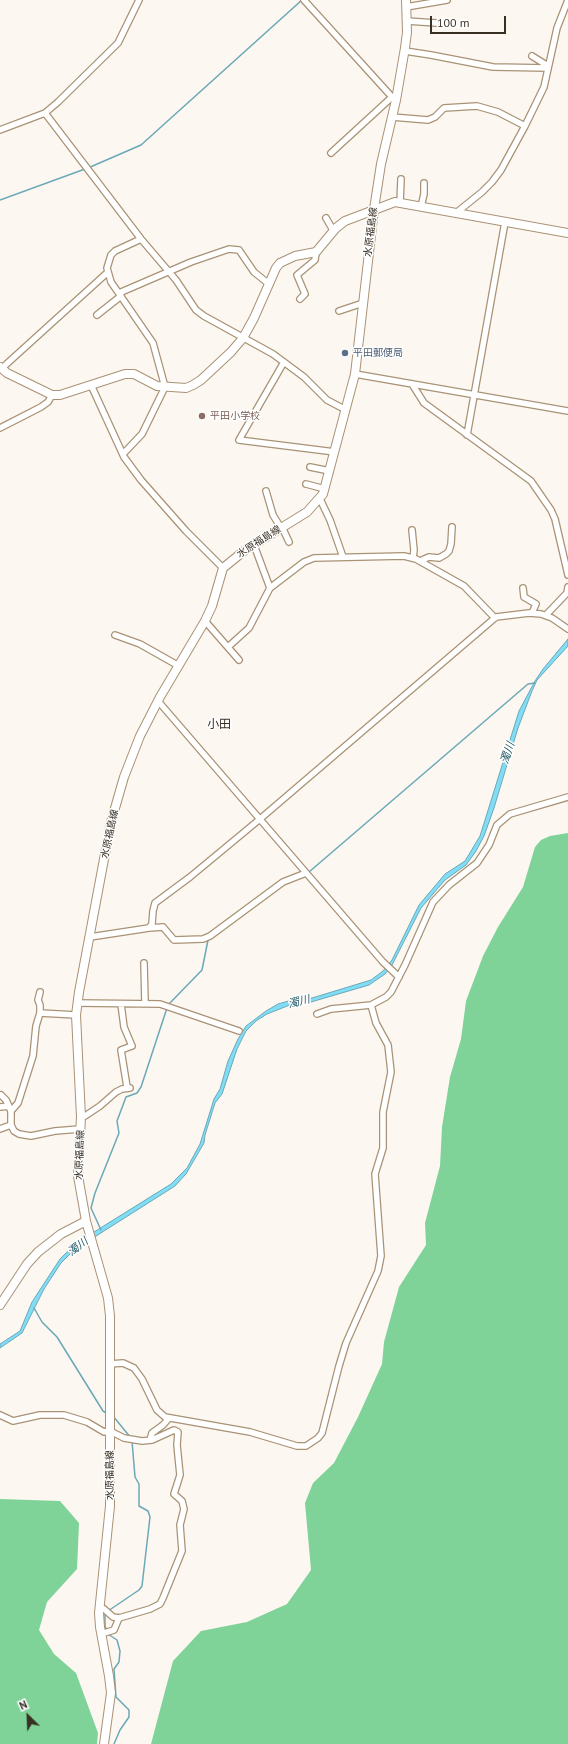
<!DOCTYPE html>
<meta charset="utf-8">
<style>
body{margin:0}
#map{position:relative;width:568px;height:1744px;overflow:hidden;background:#fcf7f1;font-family:"PT Sans",sans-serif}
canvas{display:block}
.north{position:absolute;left:8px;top:1696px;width:40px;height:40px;-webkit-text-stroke:3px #fff;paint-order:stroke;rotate:336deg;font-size:11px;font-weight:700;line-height:16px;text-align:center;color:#393024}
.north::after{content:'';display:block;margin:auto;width:14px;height:18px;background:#393024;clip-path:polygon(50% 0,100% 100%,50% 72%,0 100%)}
.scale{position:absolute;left:430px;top:16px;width:76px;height:18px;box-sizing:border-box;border:2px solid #393024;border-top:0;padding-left:5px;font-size:12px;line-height:14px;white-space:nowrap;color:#393024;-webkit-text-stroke:3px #fff;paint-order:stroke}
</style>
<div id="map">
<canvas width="568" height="1744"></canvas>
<div class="north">N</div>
<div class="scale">100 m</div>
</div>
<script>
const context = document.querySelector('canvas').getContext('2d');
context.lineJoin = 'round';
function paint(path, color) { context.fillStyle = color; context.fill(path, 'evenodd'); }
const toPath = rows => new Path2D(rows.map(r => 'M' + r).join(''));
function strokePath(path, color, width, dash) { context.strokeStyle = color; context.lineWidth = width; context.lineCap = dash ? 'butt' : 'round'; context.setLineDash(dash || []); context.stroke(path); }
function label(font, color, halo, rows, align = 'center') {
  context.font = font + ' "PT Sans","Noto Sans JP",sans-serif'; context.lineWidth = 3; context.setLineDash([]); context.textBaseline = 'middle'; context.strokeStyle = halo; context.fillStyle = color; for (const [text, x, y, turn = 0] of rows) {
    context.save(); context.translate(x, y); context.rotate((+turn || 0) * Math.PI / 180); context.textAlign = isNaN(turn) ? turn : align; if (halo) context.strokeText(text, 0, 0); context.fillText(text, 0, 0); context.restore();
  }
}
paint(toPath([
 [568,833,568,1744,151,1744,173,1661,201,1631,247,1622,287,1604,311,1570,305,1503,313,1483,334,1463,358,1417,382,1364,384,1342,399,1287,426,1245,425,1223,440,1166,442,1127,450,1077,461,1039,466,1001,483,956,498,927,523,887,535,847,541,840,550,836],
 [0,1499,60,1501,79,1523,77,1569,47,1602,39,1630,54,1654,76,1673,98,1733,97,1744,0,1744]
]), '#7fd398');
const water = toPath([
 [568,639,568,646,537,680,532,691,518,728,494,808,484,836,476,851,466,865,445,880,421,908,392,965,385,974,369,985,311,1002,295,1003,267,1014,256,1021,246,1031,237,1049,222,1094,215,1103,205,1135,204,1143,186,1174,175,1186,74,1250,61,1263,44,1289,22,1333,0,1348,0,1344,20,1331,32,1302,60,1259,66,1253,94,1232,171,1184,187,1168,200,1144,214,1099,220,1089,228,1061,238,1039,246,1026,266,1011,278,1004,299,998,312,998,371,980,383,971,392,960,419,905,445,874,465,861,480,836,519,711,535,681,543,669,568,639]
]);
paint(water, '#81dcf6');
strokePath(water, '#6ba8b7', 1);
strokePath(toPath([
 [88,168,141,145,302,0],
 [0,200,85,169],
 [309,872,528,684,535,683],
 [101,1230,91,1208,95,1193,119,1133,117,1121,126,1097,137,1093,141,1087,168,1005,202,970,208,940],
 [34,1308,42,1322,57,1337,103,1411,108,1414],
 [113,1416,131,1438],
 [108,1611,139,1590,142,1586,150,1517,148,1511,139,1506,139,1484,135,1477,132,1441],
 [105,1613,105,1626,107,1631],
 [108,1634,117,1640,120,1651,119,1662,114,1669,116,1697,129,1710,129,1717,120,1730,114,1744]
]), '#6ba8b7', 1.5);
const street = toPath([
 [304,0,392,97,396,100],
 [406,7,447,0],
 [407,21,436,23],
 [405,51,431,55,493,67,548,68],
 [532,56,548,66],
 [45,113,141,239,176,280,196,310,204,316,273,354,304,377,327,400,346,410],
 [392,117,428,120,435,117,444,108,477,106,498,112,525,126],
 [0,130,45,113,58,102,118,43,139,0],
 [331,153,392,97],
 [400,203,401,179],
 [421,207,424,194,424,183],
 [456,213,482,192,492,182,501,170,525,126,544,87,557,28,568,0],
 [326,218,333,230],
 [119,293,191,262,229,249,239,250,254,272,269,284],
 [300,299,305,294,297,275,315,260,316,252],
 [339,311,363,303],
 [97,315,121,296],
 [284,362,239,440,335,452],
 [1,369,108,272],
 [355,374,568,411],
 [412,384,424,403,531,481,551,510,555,519,568,575],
 [91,385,124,457,141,480,186,531,223,568],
 [0,428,41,407,48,402,52,395],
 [467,435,505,222],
 [123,454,142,434,165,387,153,343,111,282,107,268,111,255,115,251,141,239],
 [310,467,330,471],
 [306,484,325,489],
 [266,491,273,515,281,528],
 [320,499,330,520,343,557],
 [282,527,289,542],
 [412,530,414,550,413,558],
 [254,545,270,588],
 [420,561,429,557,439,558,446,554,449,551,451,544,452,527],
 [523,588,524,597,536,604,532,613],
 [546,615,567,593,568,587],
 [205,621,239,660],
 [115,635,140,644,179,666],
 [228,647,249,628,270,588,304,562,314,558,404,556,416,559,464,586,495,618],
 [158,701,383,962,399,977],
 [149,928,163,927,174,940,203,939,210,936,283,882,306,873],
 [90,937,149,928,152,924,153,911,155,903,190,877,260,819,496,617,529,613,541,614,552,618,568,629],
 [144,963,145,1003],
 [77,1003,160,1004,239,1031],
 [121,1004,124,1027,132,1046,121,1050,127,1087],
 [40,1013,76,1015],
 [317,1014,331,1009,371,1005,386,997,391,992,405,965,433,902,449,885,477,863,489,845,497,825,510,814,568,797],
 [1,1095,6,1100,11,1111,11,1125,14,1131,19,1134,31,1136,55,1131,80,1129],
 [0,1107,9,1106],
 [11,1111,18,1103,33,1056,36,1026,40,1013,40,1005,38,1000,40,992],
 [81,1117,85,1116,100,1106,116,1092,122,1089,130,1088],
 [0,1129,11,1125],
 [109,1364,123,1363,134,1368,142,1379,157,1410,165,1417,250,1432,297,1446,306,1446,318,1438,322,1433,339,1366,346,1343,378,1271,381,1256,375,1174,383,1148,383,1112,391,1072,388,1045,376,1023,371,1005],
 [0,1415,13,1421,40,1415,64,1415,87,1422,104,1432,110,1431,124,1438,142,1441,152,1440,174,1430,178,1432,177,1445,180,1475,174,1494,182,1501,184,1509,180,1525,182,1551,163,1598,160,1604,150,1609,119,1618,113,1617,104,1609,100,1608],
 [150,1440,152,1433,163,1425,169,1418],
 [101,1634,114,1630,119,1618]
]);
const secondary = toPath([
 [0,367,7,373,52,395,60,395,125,374,134,374,157,386,186,388,193,385,201,380,231,352,243,338,254,318,276,268,280,263,295,256,316,252,336,228,345,221,395,202,568,233],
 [0,1305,27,1264,38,1252,61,1234,86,1221],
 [104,1744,111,1693,109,1676,100,1627,99,1613,110,1506,110,1316,108,1298,86,1221,78,1176,81,1117,76,1015,79,992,111,822,124,777,140,736,160,697,205,621,212,606,223,568,244,551,307,512,323,494,355,374,374,209,381,164,396,100,405,48,407,32,406,0]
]);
strokePath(street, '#a99275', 8);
strokePath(secondary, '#a99275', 10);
strokePath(street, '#fff', 5.5);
strokePath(secondary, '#fff', 8);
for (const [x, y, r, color] of [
 [345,353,4,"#5c6f8a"],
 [202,416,4,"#8d6e63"]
]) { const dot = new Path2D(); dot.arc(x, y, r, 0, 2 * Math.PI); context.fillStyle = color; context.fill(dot); strokePath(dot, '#fff', 1.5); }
label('10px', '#393024', '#fff', [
 ["水原福島線",371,232,-83],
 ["水原福島線",259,542,-33],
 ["水原福島線",110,834,-78],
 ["水原福島線",80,1155,-88],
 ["水原福島線",110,1475,-90]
]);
label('10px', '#4e5e75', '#fff', [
 ["平田郵便局",353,353]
], 'left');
label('10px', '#785e54', '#fff', [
 ["平田小学校",210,416]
], 'left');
label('italic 11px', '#285b69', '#fff', [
 ["濁川",508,753,-72],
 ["濁川",299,1002,-14],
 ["濁川",78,1247,-38]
]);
label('12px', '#393024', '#fff', [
 ["小田",219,725]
]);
</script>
